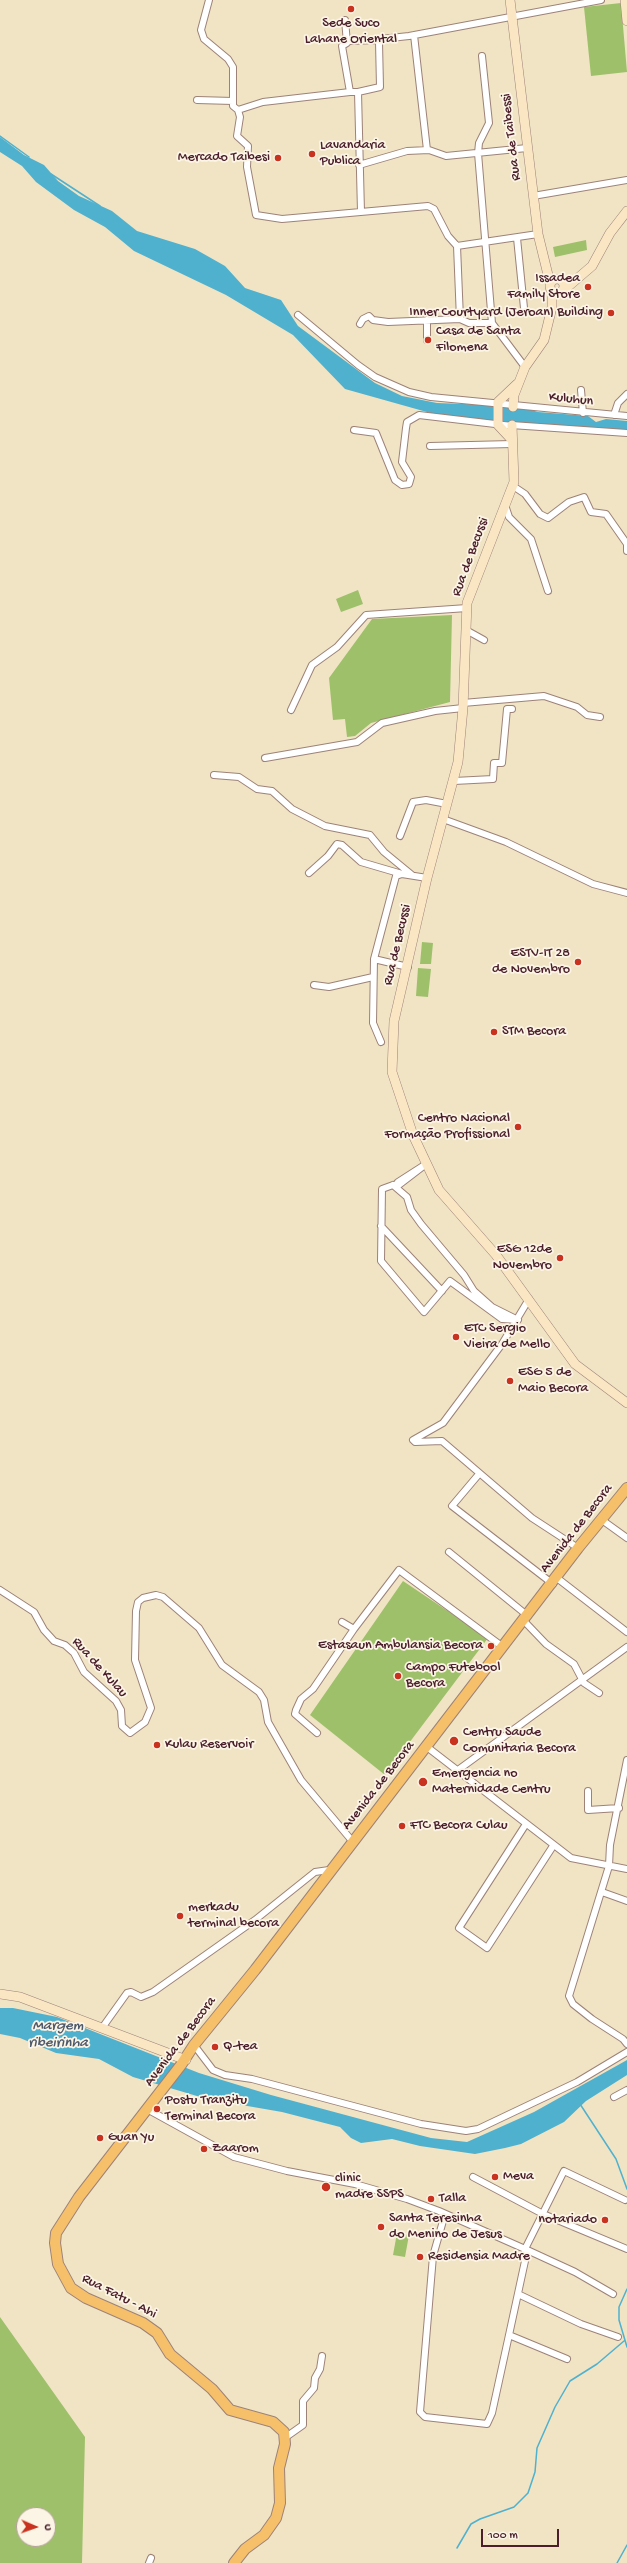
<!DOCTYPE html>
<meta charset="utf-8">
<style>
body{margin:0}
#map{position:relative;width:627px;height:2563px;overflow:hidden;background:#f0e4c5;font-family:"Gochi Hand",sans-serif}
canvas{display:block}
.north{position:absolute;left:16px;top:2507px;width:40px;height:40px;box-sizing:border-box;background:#fcf5e5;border:1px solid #b59f9b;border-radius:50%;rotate:92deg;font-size:11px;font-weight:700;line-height:16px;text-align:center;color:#4a1f2b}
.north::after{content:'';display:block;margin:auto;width:14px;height:18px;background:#c8321e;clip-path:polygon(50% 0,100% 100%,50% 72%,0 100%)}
.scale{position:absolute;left:481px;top:2529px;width:78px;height:18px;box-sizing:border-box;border:2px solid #4a1f2b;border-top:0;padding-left:5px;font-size:12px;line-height:14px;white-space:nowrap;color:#4a1f2b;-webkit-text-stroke:3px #fcf5e5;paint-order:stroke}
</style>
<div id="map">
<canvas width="627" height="2563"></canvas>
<div class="north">U</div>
<div class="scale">100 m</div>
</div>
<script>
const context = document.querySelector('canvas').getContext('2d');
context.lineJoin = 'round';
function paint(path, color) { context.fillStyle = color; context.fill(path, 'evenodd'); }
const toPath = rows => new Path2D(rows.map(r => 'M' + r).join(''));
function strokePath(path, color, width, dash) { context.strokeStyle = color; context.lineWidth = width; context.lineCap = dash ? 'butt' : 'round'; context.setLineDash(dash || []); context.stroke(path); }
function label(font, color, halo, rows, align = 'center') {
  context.font = font + ' "Gochi Hand",sans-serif'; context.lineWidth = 3.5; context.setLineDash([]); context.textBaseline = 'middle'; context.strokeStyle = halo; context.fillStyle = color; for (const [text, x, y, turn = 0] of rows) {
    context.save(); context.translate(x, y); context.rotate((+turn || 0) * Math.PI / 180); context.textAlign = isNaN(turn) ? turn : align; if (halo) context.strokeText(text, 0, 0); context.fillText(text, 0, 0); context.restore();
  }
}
paint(toPath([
 [621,3,627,72,591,76,584,7],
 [586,240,587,250,555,257,553,247],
 [358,590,363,604,341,612,336,599],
 [452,615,450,702,371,723,355,736,347,737,345,719,333,720,329,678,372,619],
 [422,942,433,943,431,964,420,964],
 [418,968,431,969,428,997,416,996],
 [403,1581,488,1638,385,1775,310,1715],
 [397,2233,409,2235,405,2257,393,2255],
 [0,2317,85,2437,82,2563,0,2563],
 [24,2515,48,2515,48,2539,24,2539]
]), '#9ec06a');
paint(toPath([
 [0,137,24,155,44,165,58,181,79,196,112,211,137,231,195,249,225,266,245,288,281,300,298,326,375,383,402,396,437,403,518,406,538,412,588,416,596,422,606,419,627,421,627,431,468,419,434,414,345,389,293,335,226,295,134,251,105,227,74,210,36,182,22,166,0,152],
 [0,2008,13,2008,57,2017,199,2073,271,2095,431,2138,467,2142,534,2112,627,2060,627,2075,586,2101,564,2122,521,2144,505,2148,475,2154,420,2146,392,2139,361,2143,351,2138,340,2127,282,2112,207,2099,133,2077,99,2059,56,2053,20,2038,0,2034]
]), '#4fb1ce');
strokePath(toPath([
 [0,136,29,157],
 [51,174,100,206],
 [580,2104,616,2159,627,2189],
 [627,2289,619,2307,619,2320,627,2347],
 [457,2548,471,2524,480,2519,514,2507,528,2493,535,2472,537,2448,555,2407,570,2381,597,2364,624,2341],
 [617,2563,627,2545]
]), '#4fb1ce', 1.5);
const street = toPath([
 [209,0,201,30,204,39,228,59,233,67,233,106,238,110,263,102,350,92],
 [345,20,347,43,342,46,350,92,358,92,380,87,379,42,381,39,409,36,601,0],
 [414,35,427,150],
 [347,41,379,40],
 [358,92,361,212],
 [197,100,233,101],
 [238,110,240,117,237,136,248,146,247,167,256,215,282,219,428,206,434,209,448,236,457,246,538,234],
 [359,165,407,151,429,150,446,156,527,148],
 [533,196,627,180],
 [517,238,524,308],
 [457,246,460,319,469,323,492,323,478,153,479,143,489,123,482,56],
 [298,315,358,365,375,377,409,392,431,397,627,416],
 [492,323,525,367],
 [360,324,363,319,369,316,373,320,388,322,460,319],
 [427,340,427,320],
 [581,390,583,413],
 [614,415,618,403,627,394],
 [511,425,627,433],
 [354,430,376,433,395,480,402,485,409,484,411,477,402,462,406,428,407,422,419,415,512,426],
 [430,446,512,444],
 [513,486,525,494,540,514,548,518,569,502,584,497,591,512,606,514,627,544,627,551],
 [505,505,509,517,531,539,548,591],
 [466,630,484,640],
 [463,703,544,696,577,707,587,715,600,717],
 [291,710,312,665,337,647,366,615,467,608],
 [265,758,357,742,382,723,435,711,463,708],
 [214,775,239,777,257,789,272,791,292,809,325,826,370,835,384,852,412,875],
 [454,781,493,779,494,763,502,763,507,709,512,709],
 [443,819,506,842,593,884,627,893],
 [400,836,413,802,426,800,447,804],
 [309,873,328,856,337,844,342,845,361,862,402,874],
 [374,959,396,876,402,874,427,878],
 [314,985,329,987,373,977],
 [381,1042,373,1023,374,959,408,967],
 [393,1185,407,1197,411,1210,421,1224,464,1275,474,1291,492,1307,518,1320,502,1319,450,1281,424,1312,381,1261,382,1189,393,1185],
 [395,1186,398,1182,426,1164,396,1187],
 [381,1226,442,1291],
 [529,1299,502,1344,443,1423,413,1440,415,1442,442,1441,532,1518,578,1548],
 [479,1474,452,1506,553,1584],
 [602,1520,627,1538],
 [449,1552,528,1616],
 [557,1578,627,1632],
 [0,1590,34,1612,44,1630,54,1641,65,1645,74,1653,84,1672,116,1701,121,1710,122,1726,130,1733,145,1722,151,1708,135,1660,136,1611,138,1602,143,1598,156,1595,163,1597,199,1628,222,1665,259,1692,264,1700,268,1722,301,1780,353,1842],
 [524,1621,546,1644,574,1664,584,1683,599,1693],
 [342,1622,354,1629,399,1570,503,1647],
 [317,1733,295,1714,296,1710,301,1699,313,1689,354,1629],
 [427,1747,571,1858,627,1869],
 [627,1760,610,1845,609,1866,569,1996,573,2004,592,2019,623,2039,627,2044],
 [458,1770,627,1647],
 [588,1791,588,1810,619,1808],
 [526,1824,459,1928,487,1948,553,1846],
 [602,1892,627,1901],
 [102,2028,127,1993,131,1992,141,1997,153,1992,255,1920,315,1872,329,1870],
 [194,2045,213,2070,225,2075,252,2079,421,2124,466,2131,478,2129,577,2082,627,2052],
 [614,2097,627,2090],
 [147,2109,234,2157,287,2171,355,2184,407,2199,439,2211,525,2249,525,2261,509,2335,492,2413,487,2424,425,2417,420,2412,433,2256,445,2214],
 [473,2177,543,2214,627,2249],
 [518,2294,581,2324,618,2337],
 [613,2294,575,2272,525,2249,564,2171,625,2200],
 [509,2335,567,2359],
 [286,2437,303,2425,303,2401,314,2388,315,2378,320,2369,322,2356],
 [149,2563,151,2558]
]);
const secondary = toPath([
 [510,0,538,234,550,283],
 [625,0,627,21],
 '550 286a7 7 0 1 1 14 0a7 7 0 1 1-14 0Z',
 [564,290,592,266,610,233,627,211],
 [513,407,514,395,525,367,544,340,552,307,552,291],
 [512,425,514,482,467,603,463,708,458,762,427,878,394,1021,392,1072,413,1135,439,1190,496,1255,575,1364,627,1403],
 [512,440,498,425,498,402,517,384],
 [0,1994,20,1997,186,2060]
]);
const primary = toPath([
 [234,2563,245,2549,264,2535,276,2518,280,2503,279,2468,285,2444,284,2432,273,2422,230,2410,212,2389,170,2354,157,2333,143,2323,86,2298,71,2288,58,2264,55,2243,56,2233,79,2197,181,2065,194,2045,255,1970,578,1548,627,1488]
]);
strokePath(street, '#9d8278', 8);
strokePath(secondary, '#9d8278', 10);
strokePath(primary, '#9d8278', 12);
strokePath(street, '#fff', 6);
strokePath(secondary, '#fbe6c4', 9);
strokePath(primary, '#f6c06b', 10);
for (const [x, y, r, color] of [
 [351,9,4,"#c8321e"],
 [312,154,4,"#c8321e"],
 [278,158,4,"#c8321e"],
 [588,287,4,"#c8321e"],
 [611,313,4,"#c8321e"],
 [428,340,4,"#c8321e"],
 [578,962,4,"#c8321e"],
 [494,1032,4,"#c8321e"],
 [518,1127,4,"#c8321e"],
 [560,1258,4,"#c8321e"],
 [456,1337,4,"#c8321e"],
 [510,1381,4,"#c8321e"],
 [491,1646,4,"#c8321e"],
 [398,1676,4,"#c8321e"],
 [454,1741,5,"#c8321e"],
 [157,1745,4,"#c8321e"],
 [423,1782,5,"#c8321e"],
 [402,1826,4,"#c8321e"],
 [180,1916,4,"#c8321e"],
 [215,2047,4,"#c8321e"],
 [157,2109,4,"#c8321e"],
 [100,2138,4,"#c8321e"],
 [204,2149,4,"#c8321e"],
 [495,2177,4,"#c8321e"],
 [326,2187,5,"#c8321e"],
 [431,2199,4,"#c8321e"],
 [605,2220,4,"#c8321e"],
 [381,2227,4,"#c8321e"],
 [420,2257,4,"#c8321e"]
]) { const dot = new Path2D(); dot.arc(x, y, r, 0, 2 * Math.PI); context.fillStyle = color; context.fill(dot); strokePath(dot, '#fcf5e5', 1.5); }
label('14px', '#4a1f2b', '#fcf5e5', [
 ["Sede Suco",351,24,"center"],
 ["Lahane Oriental",351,40,"center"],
 ["Lavandaria",320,146],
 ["Publica",320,162],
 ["Mercado Taibesi",270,158,"right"],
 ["Issadea",580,279,"right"],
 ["Family Store",580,295,"right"],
 ["Inner Courtyard (Jeroan) Building",603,313,"right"],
 ["Casa de Santa",436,332],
 ["Filomena",436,348],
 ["ESTV-IT 28",570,954,"right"],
 ["de Novembro",570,970,"right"],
 ["STM Becora",502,1032],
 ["Centro Nacional",510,1119,"right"],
 ["Formação Profissional",510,1135,"right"],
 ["ESG 12de",552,1250,"right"],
 ["Novembro",552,1266,"right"],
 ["ETC Sergio",464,1329],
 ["Vieira de Mello",464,1345],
 ["ESG 5 de",518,1373],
 ["Maio Becora",518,1389],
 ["Estasaun Ambulansia Becora",483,1646,"right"],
 ["Campo Futebool",406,1668],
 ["Becora",406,1684],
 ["Centru Saude",463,1733],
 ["Comunitaria Becora",463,1749],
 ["Kulau Reservoir",165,1745],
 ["Emergencia no",432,1774],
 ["Maternidade Centru",432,1790],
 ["FTC Becora Culau",410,1826],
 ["merkadu",188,1908],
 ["terminal becora",188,1924],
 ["Q-tea",223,2047],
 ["Postu Tranzitu",165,2101],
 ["Terminal Becora",165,2117],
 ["Guan Yu",108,2138],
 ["Zaarom",212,2149],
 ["Meva",503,2177],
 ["clinic",335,2179],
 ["madre SSPS",335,2195],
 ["Talla",439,2199],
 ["Santa Teresinha",389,2219],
 ["do Menino de Jesus",389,2235],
 ["notariado",597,2220,"right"],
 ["Residensia Madre",428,2257]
], 'left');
label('14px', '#4a1f2b', '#fcf5e5', [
 ["Rua de Taibessi",512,137,-97],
 ["Kuluhun",571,400,6],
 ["Rua de Becussi",471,557,-70],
 ["Rua de Becussi",398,945,-77],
 ["Avenida de Becora",577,1529,-52],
 ["Rua de Kulau",99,1668,48],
 ["Avenida de Becora",379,1786,-52],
 ["Avenida de Becora",181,2042,-53],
 ["Rua Fatu - Ahi",119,2297,27]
]);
label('italic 15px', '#4c596c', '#fcf5e5', [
 ["Margem",58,2027],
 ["ribeirinha",58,2044]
]);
</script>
